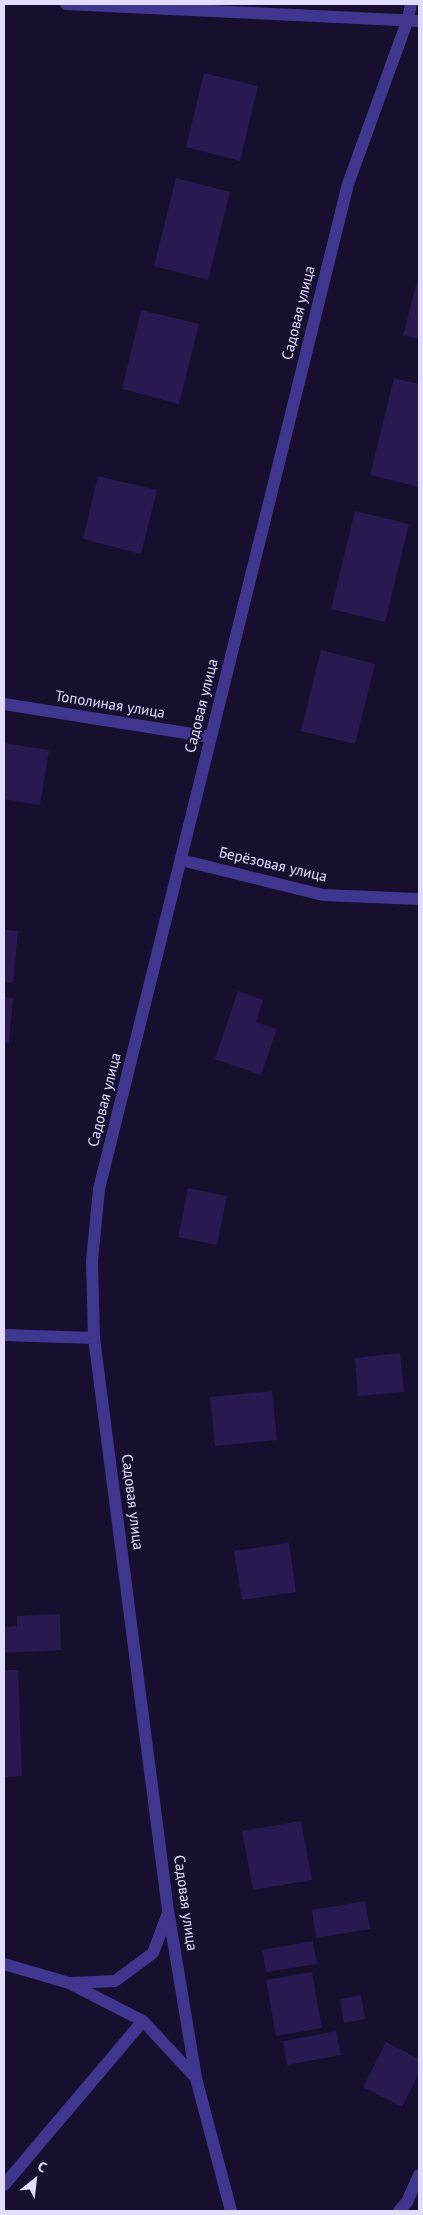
<!DOCTYPE html>
<meta charset="utf-8">
<style>
body{margin:0}
#map{position:relative;width:423px;height:2215px;overflow:hidden;background:#160f2e;font-family:"PT Sans",sans-serif}
canvas{display:block}
.frame{position:absolute;inset:0;border:5px solid #e2dcff;pointer-events:none}
.north{position:absolute;left:10px;top:2155px;width:50px;height:50px;-webkit-text-stroke:4px #160f2e;paint-order:stroke;rotate:29deg;font-size:14px;font-weight:700;line-height:20px;text-align:center;color:#e2dcff}
.north::after{content:'';display:block;margin:auto;width:18px;height:22px;background:#e2dcff;clip-path:polygon(50% 0,100% 100%,50% 72%,0 100%)}
</style>
<div id="map">
<canvas width="423" height="2215"></canvas>
<div class="frame"></div>
<div class="north">С</div>
</div>
<script>
const context = document.querySelector('canvas').getContext('2d');
context.lineJoin = 'round';
function paint(path, color) { context.fillStyle = color; context.fill(path, 'evenodd'); }
const toPath = rows => new Path2D(rows.map(r => 'M' + r).join(''));
function strokePath(path, color, width, dash) { context.strokeStyle = color; context.lineWidth = width; context.lineCap = dash ? 'butt' : 'round'; context.setLineDash(dash || []); context.stroke(path); }
function label(font, color, halo, rows, align = 'center') {
  context.font = font + ' "PT Sans",sans-serif'; context.lineWidth = 4; context.setLineDash([]); context.textBaseline = 'middle'; context.strokeStyle = halo; context.fillStyle = color; for (const [text, x, y, turn = 0] of rows) {
    context.save(); context.translate(x, y); context.rotate((+turn || 0) * Math.PI / 180); context.textAlign = isNaN(turn) ? turn : align; if (halo) context.strokeText(text, 0, 0); context.fillText(text, 0, 0); context.restore();
  }
}
paint(toPath([
 [204,73,258,86,240,161,186,147],
 [176,178,230,192,208,280,154,266],
 [419,274,419,339,403,335],
 [141,310,199,324,179,404,122,389],
 [394,378,419,384,419,487,370,475],
 [98,476,157,490,141,554,83,539],
 [355,511,409,524,385,622,331,609],
 [321,650,375,664,355,744,301,731],
 [4,743,49,750,40,805,4,799],
 [4,930,18,931,13,983,4,982],
 [238,991,263,1000,256,1022,277,1029,261,1075,215,1059],
 [4,997,13,998,9,1043,4,1042],
 [188,1188,227,1196,217,1245,178,1237],
 [400,1353,404,1392,358,1396,355,1358],
 [272,1391,277,1440,215,1446,210,1397],
 [289,1543,296,1592,242,1600,234,1551],
 [60,1614,61,1650,4,1653,4,1627,17,1626,17,1616],
 [4,1670,18,1670,22,1776,4,1777],
 [301,1821,312,1880,253,1890,242,1831],
 [365,1901,370,1929,316,1938,312,1910],
 [313,1941,317,1964,266,1972,262,1950],
 [312,1972,322,2028,276,2036,266,1980],
 [361,1995,365,2019,344,2023,340,1999],
 [336,2031,341,2055,287,2065,283,2041],
 [386,2042,419,2059,419,2073,402,2107,363,2087]
]), '#281950');
strokePath(toPath([
 [66,4,419,21],
 [4,704,211,737],
 [181,860,323,895,419,899],
 [4,1335,94,1338],
 [4,1964,69,1983,143,2021,196,2078],
 [70,1983,115,1981,153,1953,168,1913],
 [4,2185,143,2021],
 [231,2211,196,2078,168,1910,94,1338,92,1261,99,1189,348,184,408,19,411,4],
 [399,2211,407,2202,419,2175]
]), '#403690', 12);
label('15px', '#e2dcff', '#160f2e', [
 ["Садовая улица",299,313,-76],
 ["Тополиная улица",110,705,9],
 ["Садовая улица",202,706,-76],
 ["Берёзовая улица",273,865,13],
 ["Садовая улица",105,1100,-76],
 ["Садовая улица",132,1502,83],
 ["Садовая улица",185,1903,82]
]);
</script>
